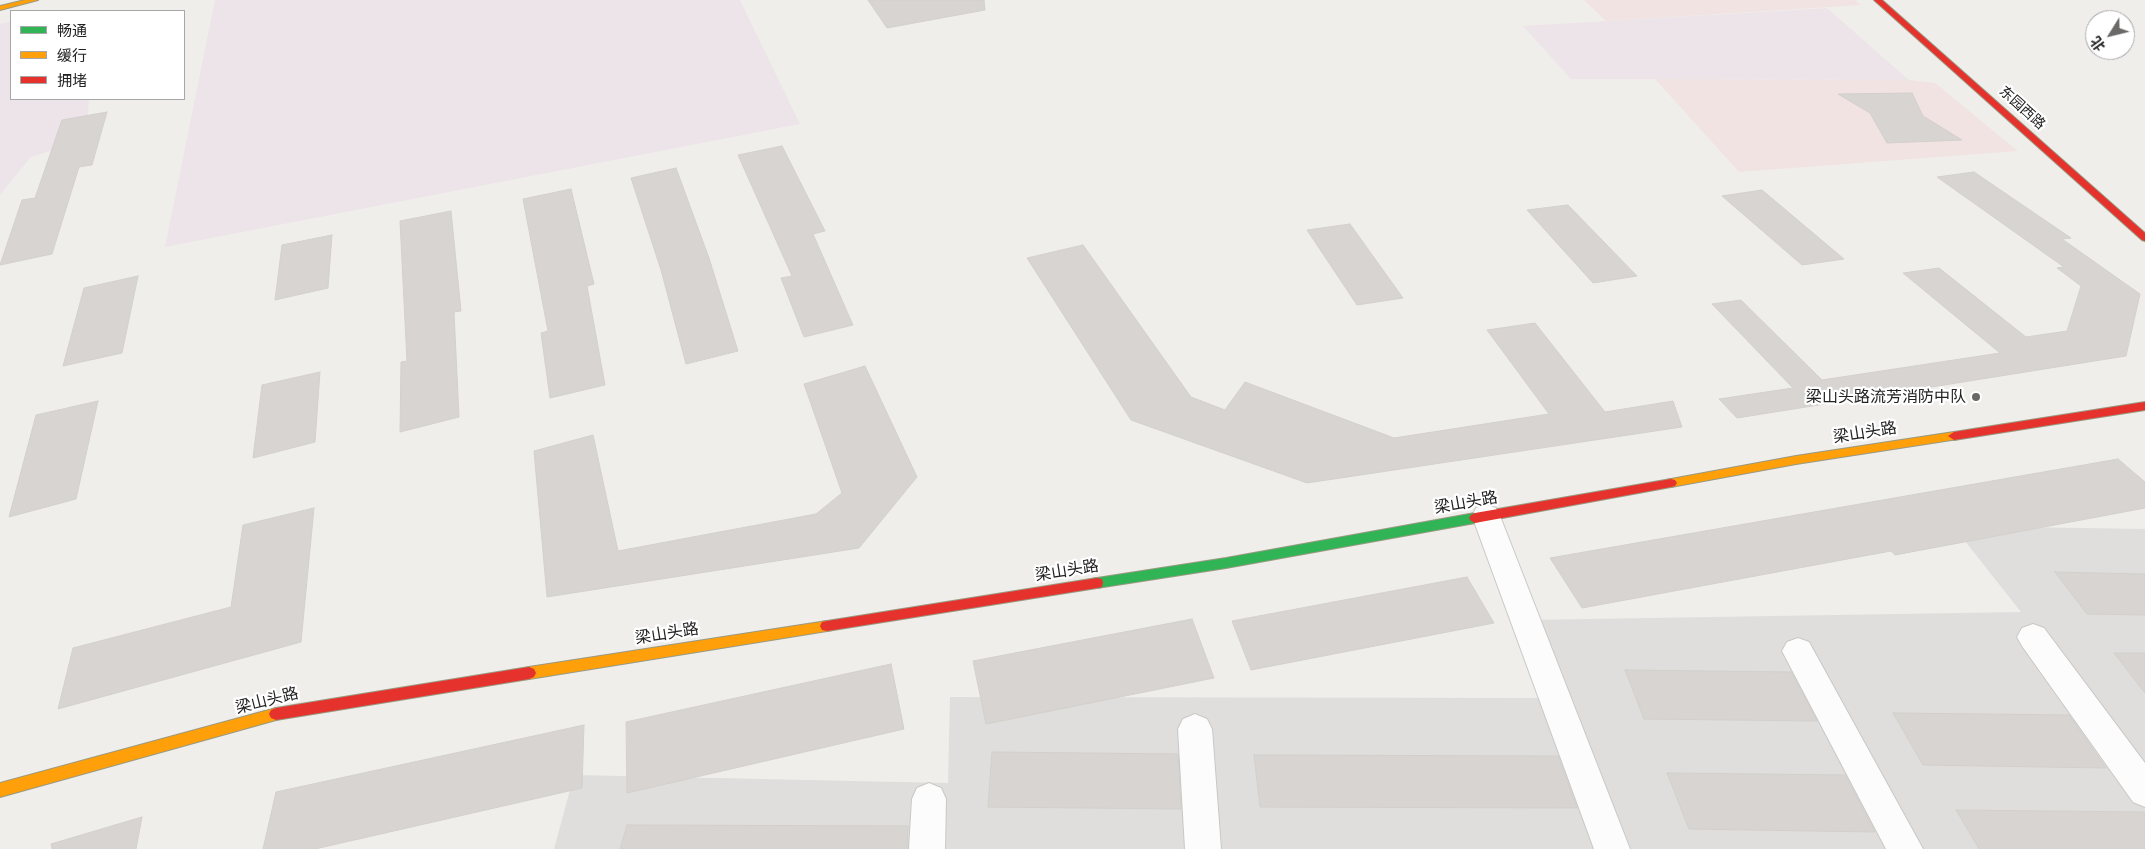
<!DOCTYPE html>
<meta charset="utf-8">
<style>
body{margin:0}
#map{position:relative;width:2145px;height:849px;overflow:hidden;background:#f0eeeb;font-family:Rubik,"Noto Sans SC",sans-serif}
canvas{display:block}
.legend{position:absolute;left:10px;top:10px;width:175px;height:90px;box-sizing:border-box;background:#fff;border:1px solid #a7a7a7;margin:0;padding:6px 9px;list-style:none;font-size:15px;color:#222}
.legend li{display:flex;align-items:center;gap:10px;height:25px}
.legend b{width:25px;border:1px solid #a7a7a7}
.north{position:absolute;left:2085px;top:10px;width:50px;height:50px;box-sizing:border-box;background:#fff;border:1px solid #a7a7a7;border-radius:50%;rotate:234deg;font-size:14px;font-weight:700;line-height:20px;text-align:center;color:#222}
.north::after{content:'';display:block;margin:auto;width:18px;height:22px;background:#6a6968;clip-path:polygon(50% 0,100% 100%,50% 72%,0 100%)}
</style>
<div id="map">
<canvas width="2145" height="849"></canvas>
<ul class="legend">
<li><b style="height:6px;background:#30b455"></b>畅通</li>
<li><b style="height:6px;background:#ff9f0a"></b>缓行</li>
<li><b style="height:6px;background:#e5322d"></b>拥堵</li>
</ul>
<div class="north">北</div>
</div>
<script>
const context = document.querySelector('canvas').getContext('2d');
context.lineJoin = 'round';
function paint(path, color) { context.fillStyle = color; context.fill(path, 'evenodd'); }
const toPath = rows => new Path2D(rows.map(r => 'M' + r).join(''));
function strokePath(path, color, width, dash) { context.strokeStyle = color; context.lineWidth = width; context.lineCap = dash ? 'butt' : 'round'; context.setLineDash(dash || []); context.stroke(path); }
function label(font, color, halo, rows, align = 'center') {
  context.font = font + ' Rubik,"Noto Sans SC",sans-serif'; context.lineWidth = 4.5; context.setLineDash([]); context.textBaseline = 'middle'; context.strokeStyle = halo; context.fillStyle = color; for (const [text, x, y, turn = 0] of rows) {
    context.save(); context.translate(x, y); context.rotate((+turn || 0) * Math.PI / 180); context.textAlign = isNaN(turn) ? turn : align; if (halo) context.strokeText(text, 0, 0); context.fillText(text, 0, 0); context.restore();
  }
}
paint(toPath([
 [1953,526,2145,529,2145,849,554,849,574,775,948,783,950,697,1554,698,1525,620,2021,612]
]), '#dfdedc');
paint(toPath([
 [1584,0,1855,0,1861,5,1606,21],
 [1655,79,1909,80,1935,83,2018,151,1739,172]
]), '#f1e3e1');
paint(toPath([
 [215,0,740,0,800,124,165,247],
 [1827,8,1909,80,1571,79,1523,26],
 [11,21,11,99,89,99,86,140,31,157,0,195,0,24]
]), '#ede4e9');
const building = toPath([
 [868,0,984,0,985,10,887,28,868,0],
 [1912,93,1923,116,1962,140,1887,143,1870,113,1838,94,1912,93],
 [107,112,92,165,79,167,52,254,0,265,22,200,35,198,62,120,107,112],
 [782,146,825,231,813,234,853,325,804,337,781,278,792,276,738,155,782,146],
 [676,168,709,258,738,351,686,364,661,270,631,178,676,168],
 [1974,172,2071,238,2062,239,2140,294,2126,356,1737,418,1719,399,1793,388,1712,304,1741,300,1822,380,2000,353,1903,273,1939,268,2026,337,2067,331,2081,286,2057,268,2064,267,1937,177,1974,172],
 [571,189,594,284,587,286,605,385,550,398,541,333,548,331,523,199,571,189],
 [1762,190,1844,259,1802,265,1722,196,1762,190],
 [1568,205,1637,276,1593,283,1527,210,1568,205],
 [451,211,461,311,454,312,459,417,400,432,401,362,407,361,400,221,451,211],
 [1350,224,1403,298,1357,305,1307,230,1350,224],
 [332,235,328,288,275,300,282,245,332,235],
 [1083,245,1191,397,1225,410,1245,382,1394,438,1549,414,1487,330,1535,323,1605,412,1673,401,1682,427,1307,483,1131,420,1027,258,1083,245],
 [138,276,122,353,63,366,84,288,138,276],
 [865,366,917,477,859,548,547,597,534,451,593,435,618,551,816,514,842,493,804,384,865,366],
 [320,372,315,442,253,458,262,385,320,372],
 [98,401,76,499,9,517,36,415,98,401],
 [2118,459,2145,482,2145,508,1895,555,1891,551,1582,608,1550,558,2118,459],
 [314,508,301,642,58,709,73,648,231,607,243,525,314,508],
 [2055,572,2145,574,2145,615,2087,614,2055,572],
 [1467,577,1494,623,1251,670,1232,621,1467,577],
 [1192,619,1214,678,986,724,973,661,1192,619],
 [2114,653,2145,653,2145,693,2114,653],
 [891,664,904,729,627,793,626,722,891,664],
 [1625,670,1791,672,1817,721,1644,719,1625,670],
 [1893,713,2069,715,2106,768,1923,765,1893,713],
 [584,725,582,788,315,849,263,849,276,792,584,725],
 [992,752,1178,754,1181,809,988,807,992,752],
 [1254,755,1558,756,1577,808,1260,807,1254,755],
 [1667,773,1845,775,1875,832,1689,829,1667,773],
 [1956,810,2145,812,2145,849,1979,849,1956,810],
 [142,817,136,849,52,849,51,844,142,817],
 [627,825,908,826,907,849,620,849,627,825]
]);
paint(building, '#d7d4d2');
strokePath(building, '#d3d0cc', 1);
const street = toPath([
 [1486,505,1496,508,1500,516,1630,849,1594,849,1472,516,1476,508,1486,505],
 [2033,624,2044,628,2145,763,2145,807,2133,802,2022,646,2017,637,2022,628,2033,624],
 [1798,638,1809,642,1923,849,1886,849,1782,651,1787,642,1798,638],
 [1195,714,1207,719,1212,729,1221,849,1185,849,1178,729,1183,719,1195,714],
 [929,783,941,788,946,799,945,849,909,849,912,799,917,788,929,783]
]);
const fast = toPath([
 [1475,513,1479,515,1481,518,1479,521,1475,523,1226,568,1097,588,1092,587,1091,583,1092,579,1097,578,1226,558,1475,513]
]);
const slow = toPath([
 [25,0,38,0,0,10,0,6,25,0],
 [1954,432,1960,436,1958,439,1796,464,1671,487,1667,486,1665,483,1667,480,1671,479,1796,456,1954,432],
 [827,621,832,622,834,626,832,630,827,631,529,679,524,677,522,673,524,669,529,667,827,621],
 [276,708,281,710,283,714,281,718,276,720,0,797,0,783,276,708]
]);
const jam = toPath([
 [1874,0,1882,0,2145,233,2145,241,2142,240,1874,0],
 [2145,402,2145,410,1954,440,1948,436,1954,432,2145,402],
 [1671,479,1675,480,1677,483,1675,486,1671,487,1475,523,1471,521,1469,518,1471,515,1475,513,1671,479],
 [1097,578,1102,579,1103,583,1102,587,1097,588,827,631,822,630,820,626,822,622,827,621,1097,578],
 [529,667,534,669,536,673,534,677,529,679,276,720,271,718,269,714,271,710,276,708,529,667]
]);
strokePath(street, '#c9c8c7', 2);
strokePath(fast, '#999a82', 2);
strokePath(slow, '#999a82', 2);
strokePath(jam, '#999a82', 2);
paint(street, '#fdfcfc');
paint(fast, '#30b455');
paint(slow, '#ff9f0a');
paint(jam, '#e5322d');
for (const [x, y, r, color] of [
 [1976,397,5,"#6a6968"]
]) { const dot = new Path2D(); dot.arc(x, y, r, 0, 2 * Math.PI); context.fillStyle = color; context.fill(dot); strokePath(dot, '#fff', 2); }
label('14px', '#222', '#fff', [
 ["东园西路",2022,108,42]
]);
label('16px', '#222', '#fff', [
 ["梁山头路流芳消防中队",1966,397]
], 'right');
label('16px', '#222', '#fff', [
 ["梁山头路",1865,433,-9],
 ["梁山头路",1466,503,-10],
 ["梁山头路",1067,571,-9],
 ["梁山头路",667,634,-9],
 ["梁山头路",267,701,-14]
]);
</script>
